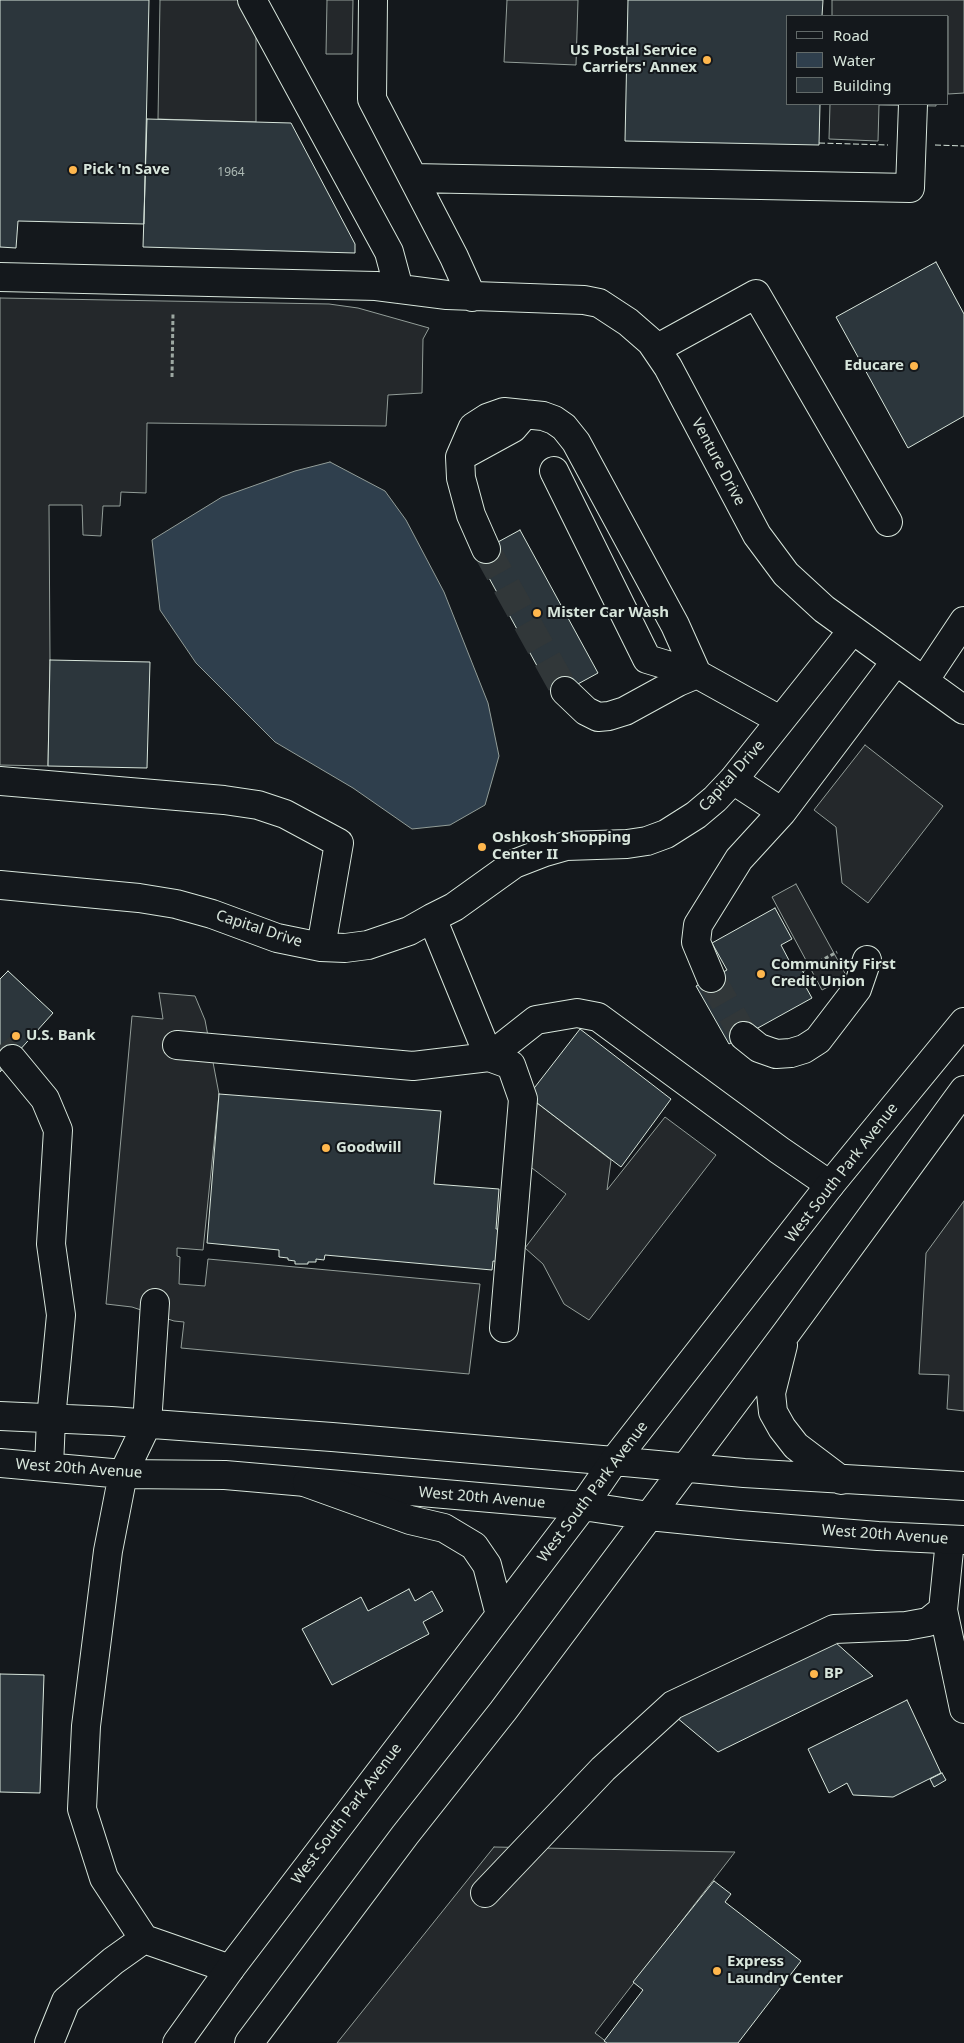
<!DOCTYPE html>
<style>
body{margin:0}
#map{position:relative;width:964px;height:2043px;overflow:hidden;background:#14181c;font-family:"Noto Sans",sans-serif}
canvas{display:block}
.legend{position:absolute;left:786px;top:15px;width:162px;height:90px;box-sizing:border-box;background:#14181c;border:1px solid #626a69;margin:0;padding:6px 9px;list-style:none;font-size:15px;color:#d8e6dc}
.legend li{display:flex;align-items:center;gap:10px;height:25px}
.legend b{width:25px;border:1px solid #626a69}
</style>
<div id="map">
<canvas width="964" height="2043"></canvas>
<ul class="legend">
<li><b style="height:6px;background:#14181c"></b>Road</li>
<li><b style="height:14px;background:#2f3f4d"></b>Water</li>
<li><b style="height:14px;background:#2c363c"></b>Building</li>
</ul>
</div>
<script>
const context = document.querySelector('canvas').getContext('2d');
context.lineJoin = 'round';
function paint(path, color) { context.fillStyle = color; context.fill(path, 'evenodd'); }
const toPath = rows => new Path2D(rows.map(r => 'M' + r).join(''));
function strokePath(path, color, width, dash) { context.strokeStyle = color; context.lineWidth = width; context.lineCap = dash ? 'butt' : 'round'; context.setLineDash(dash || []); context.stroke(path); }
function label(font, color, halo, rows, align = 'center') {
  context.font = font + ' "Noto Sans",sans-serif'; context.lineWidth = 4; context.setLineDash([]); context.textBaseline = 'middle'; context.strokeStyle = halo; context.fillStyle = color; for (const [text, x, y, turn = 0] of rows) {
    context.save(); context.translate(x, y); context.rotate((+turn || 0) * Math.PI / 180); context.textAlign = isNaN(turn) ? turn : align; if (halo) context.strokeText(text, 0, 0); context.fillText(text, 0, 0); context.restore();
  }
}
const parking = toPath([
 [160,0,253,0,256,33,256,122,158,119,160,0],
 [327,0,353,0,352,54,326,54,327,0],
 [507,0,578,0,576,65,504,62,507,0],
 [832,0,964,0,964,93,948,94,948,16,832,16,832,0],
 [830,104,936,104,936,106,879,105,878,141,829,139,830,104],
 [0,298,329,304,358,308,429,328,423,339,422,393,388,395,386,426,147,423,146,493,121,492,120,506,103,506,101,536,83,535,82,505,49,505,50,660,48,766,0,765,0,298],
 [865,745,943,806,868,903,842,883,836,827,814,810,865,745],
 [796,884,847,977,822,990,772,897,796,884],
 [159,993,195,996,205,1020,219,1094,203,1250,177,1248,177,1256,180,1257,179,1284,205,1286,208,1259,480,1284,469,1374,181,1348,184,1322,174,1321,132,1307,106,1304,132,1016,163,1019,159,993],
 [537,1103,611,1160,607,1190,665,1117,716,1155,589,1320,564,1304,543,1264,525,1248,566,1194,528,1165,537,1103],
 [964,1201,964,1411,947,1409,949,1375,919,1374,926,1253,964,1201],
 [494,1847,735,1852,595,2033,608,2043,337,2043,494,1847]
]);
paint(parking, '#24282b');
strokePath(parking, '#939e99', 1);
const water = toPath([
 [330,462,385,491,406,520,444,592,488,703,499,756,485,805,450,825,412,829,353,788,275,742,196,663,160,610,152,540,222,497,295,471,330,462]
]);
paint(water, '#2f3f4d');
strokePath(water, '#939e99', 1);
const building = toPath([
 [0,0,149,0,144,224,18,221,16,248,0,247,0,0],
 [628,0,823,0,822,16,788,16,788,104,820,104,819,145,625,141,628,0],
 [147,119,291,123,355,244,355,253,143,247,147,119],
 [936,262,964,314,964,416,908,448,836,317,936,262],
 [520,530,598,673,554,697,476,554,520,530],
 [50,660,150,662,147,768,48,766,50,660],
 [775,908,792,939,781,945,792,966,798,963,806,977,802,980,812,998,729,1044,696,986,727,970,712,943,775,908],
 [8,971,53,1013,0,1072,0,979,8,971],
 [580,1029,671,1099,621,1167,528,1096,580,1029],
 [219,1094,441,1111,434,1184,499,1189,496,1229,523,1231,522,1264,493,1261,492,1270,325,1255,324,1260,316,1259,316,1262,308,1262,308,1264,295,1264,295,1261,288,1260,288,1258,279,1257,279,1250,207,1243,219,1094],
 [409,1589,415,1601,432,1591,443,1611,423,1622,429,1634,332,1685,302,1629,361,1597,368,1611,409,1589],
 [835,1642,873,1676,718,1752,676,1717,835,1642],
 [0,1674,44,1675,40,1793,0,1792,0,1674],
 [907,1700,941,1773,893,1797,853,1795,847,1783,829,1793,808,1749,907,1700],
 [942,1773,946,1780,934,1787,930,1779,942,1773],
 [714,1881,731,1894,725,1902,801,1961,738,2043,607,2043,604,2041,643,1990,633,1982,714,1881]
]);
paint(building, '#2c363c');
strokePath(building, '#d8e6dc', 1);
strokePath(toPath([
 [486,549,565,691],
 [711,978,744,1036],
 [0,1045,12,1059]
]), '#313739', 28, [28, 14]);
const minor = toPath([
 [252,0,389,252,399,289],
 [373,0,372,99,454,257,472,297],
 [413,178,910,188,913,104],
 [0,277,376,286,447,295,584,300,599,303,628,322,651,342,668,367,757,535,786,574,824,609,964,710],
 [656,349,756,294,888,522],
 [460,457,513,428,525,414],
 [554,471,647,659,697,674,780,720],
 [486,549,471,515,461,478,460,457,473,427,487,418,504,412,543,416,554,420,564,427,576,442,675,625,697,674,678,682,625,711,609,716,598,717,586,711,565,691],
 [924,681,964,621],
 [733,780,782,812,896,661],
 [0,781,224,800,258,805,285,814,339,843,321,947],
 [0,885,139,898,176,904,212,914,277,938,321,947,345,948,368,945,409,931,432,918,454,907,514,864,545,852,566,846,627,844,647,841,666,834,696,815,715,799,733,780,852,631],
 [711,978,696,942,698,925,739,859,782,812],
 [744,1036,759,1048,776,1054,791,1053,804,1049,818,1040,857,989,867,960],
 [177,1045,413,1066,489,1057,432,918],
 [489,1057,536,1020,577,1013,598,1017,779,1150,830,1185],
 [489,1057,511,1065,523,1099,504,1328],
 [12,1059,45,1099,58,1130,51,1244,61,1315,51,1419,49,1467],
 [0,1416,111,1421,332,1437,614,1461],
 [0,1463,123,1474,225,1475,583,1506],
 [943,1610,964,1709],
 [485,1893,603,1769,673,1705,834,1629,906,1626,928,1622,943,1610,950,1540],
 [144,1939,104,1878,82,1809,86,1726,108,1551,123,1474,147,1424,155,1303],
 [49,2043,66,2001,113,1961,144,1939,230,1969]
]);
const major = toPath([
 [783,1345,771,1393,773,1412,782,1428,796,1446,841,1480],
 [614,1461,744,1473,964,1486],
 [307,1483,410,1520,444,1528,474,1546,487,1565,500,1615],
 [583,1506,649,1516,739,1525,878,1536,964,1540],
 [177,2043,230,1969,583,1506,614,1461,830,1185,964,1022],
 [249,2043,405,1835,503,1711,787,1332,964,1090]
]);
strokePath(minor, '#d8e6dc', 30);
strokePath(major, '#d8e6dc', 30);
strokePath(toPath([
 [172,377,173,313],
 [802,971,837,952]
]), '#9da8a2', 3, [4, 2.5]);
strokePath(minor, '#14181c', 28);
strokePath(major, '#14181c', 28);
strokePath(toPath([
 [819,143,888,145],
 [935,145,964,146]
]), '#d8e6dc', 1, [6, 2.5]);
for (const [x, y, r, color] of [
 [707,60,5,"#ffb74d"],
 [73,170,5,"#ffb74d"],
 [914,366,5,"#ffb74d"],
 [537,613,5,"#ffb74d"],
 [482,847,5,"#ffb74d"],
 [761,974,5,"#ffb74d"],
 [16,1036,5,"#ffb74d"],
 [326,1148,5,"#ffb74d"],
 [814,1674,5,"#ffb74d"],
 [717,1971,5,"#ffb74d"]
]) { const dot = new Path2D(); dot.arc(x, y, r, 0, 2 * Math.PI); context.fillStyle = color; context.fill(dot); strokePath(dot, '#14181c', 2); }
label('12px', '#adbab4', null, [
 ["1964",231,173]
]);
label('bold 15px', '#d8e6dc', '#14181c', [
 ["US Postal Service",697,51,"right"],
 ["Carriers' Annex",697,68,"right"],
 ["Pick 'n Save",83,170],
 ["Educare",904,366,"right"],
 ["Mister Car Wash",547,613],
 ["Oshkosh Shopping",492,838],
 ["Center II",492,855],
 ["Community First",771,965],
 ["Credit Union",771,982],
 ["U.S. Bank",26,1036],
 ["Goodwill",336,1148],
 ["BP",824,1674],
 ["Express",727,1962],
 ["Laundry Center",727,1979]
], 'left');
label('15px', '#d8e6dc', '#14181c', [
 ["Venture Drive",718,462,62],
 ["Capital Drive",732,776,-48],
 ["Capital Drive",259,929,18],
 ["West South Park Avenue",842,1173,-52],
 ["West 20th Avenue",79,1469,4],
 ["West South Park Avenue",593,1492,-53],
 ["West 20th Avenue",482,1498,5],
 ["West 20th Avenue",885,1535,4],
 ["West South Park Avenue",347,1814,-53]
]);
</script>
